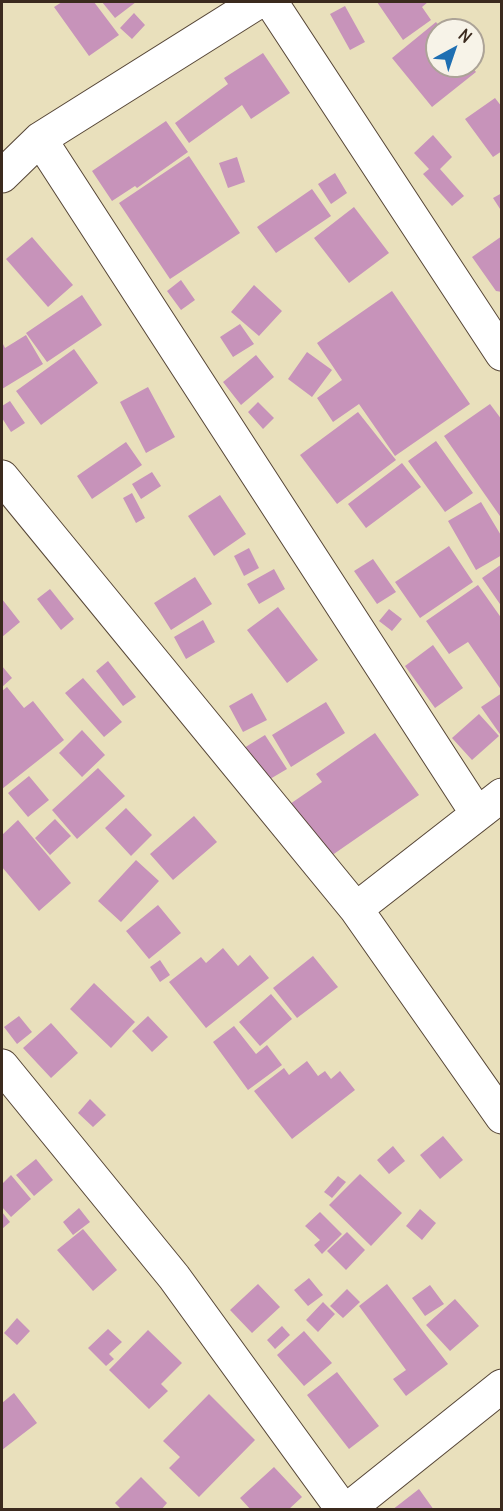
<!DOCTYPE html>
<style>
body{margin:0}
#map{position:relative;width:503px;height:1511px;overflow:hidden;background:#e9e0bc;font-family:Delius,sans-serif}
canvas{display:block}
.frame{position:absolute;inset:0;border:3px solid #3b2a1e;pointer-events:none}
.north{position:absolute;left:425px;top:18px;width:60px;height:60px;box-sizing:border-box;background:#f7f3e8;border:2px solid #aca397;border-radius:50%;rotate:40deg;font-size:16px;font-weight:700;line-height:24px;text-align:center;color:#3b2a1e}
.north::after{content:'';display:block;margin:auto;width:21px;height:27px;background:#1f6fb2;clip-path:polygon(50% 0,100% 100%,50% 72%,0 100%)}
</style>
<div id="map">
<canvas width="503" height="1511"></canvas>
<div class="frame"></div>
<div class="north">N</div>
</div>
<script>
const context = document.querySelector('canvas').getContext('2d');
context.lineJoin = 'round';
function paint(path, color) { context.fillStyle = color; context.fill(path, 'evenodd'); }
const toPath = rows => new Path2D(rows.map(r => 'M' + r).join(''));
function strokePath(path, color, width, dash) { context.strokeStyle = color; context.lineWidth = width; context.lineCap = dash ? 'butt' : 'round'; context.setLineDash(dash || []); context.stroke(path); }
paint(toPath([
 [62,2,94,2,119,35,89,56,54,7],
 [102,2,136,2,115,18],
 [377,2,428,2,422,7,431,20,403,40],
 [345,6,365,42,350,50,330,14],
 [134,13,145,25,132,39,120,28],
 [436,22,442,30,437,30,437,66,471,66,476,72,432,107,392,58],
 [263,53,290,93,251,119,242,105,189,143,175,123,228,84,224,78],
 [495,98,502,107,502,151,493,157,465,119],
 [166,121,188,152,137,188,135,186,112,201,92,171],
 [433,135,452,157,440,169,464,196,452,206,423,174,429,169,414,153],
 [189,156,240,233,170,279,119,203],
 [237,157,245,182,228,188,219,163],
 [335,173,347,193,331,204,318,184],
 [312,189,331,216,276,253,257,227],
 [502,193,502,212,493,198],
 [354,207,389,253,349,283,314,238],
 [502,236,502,292,496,291,472,257],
 [32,237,73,285,48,307,6,259],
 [181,280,195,300,181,310,167,291],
 [254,285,282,311,259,336,231,312],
 [392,291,470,404,395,456,359,404,333,422,317,398,342,380,317,343],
 [82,295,102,325,47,362,26,333],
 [240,324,254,344,233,357,220,337],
 [26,335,43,364,2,389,2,342,5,348],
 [74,349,98,383,41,425,16,391],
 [307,352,332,370,312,397,288,379],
 [256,355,274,377,241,405,223,382],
 [148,387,175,437,146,453,120,402],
 [10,401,25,423,11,432,2,418,2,406],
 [258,402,274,418,263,429,248,412],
 [490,404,502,420,502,519,444,436],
 [358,412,396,460,337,504,300,455],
 [436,441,473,493,445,512,408,461],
 [126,442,142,465,92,499,77,476],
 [402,463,421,487,366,528,348,504],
 [152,472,161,486,141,499,132,484],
 [132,493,145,518,136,523,123,498],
 [220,495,246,534,214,556,188,516],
 [481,502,502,537,502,555,476,570,448,521],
 [449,546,473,582,420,618,395,582],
 [249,548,259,568,244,576,234,556],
 [373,559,396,592,377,604,354,571],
 [502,564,502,607,482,578],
 [274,569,285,589,259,604,247,584],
 [195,577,212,604,171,630,154,603],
 [478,585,502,619,502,691,468,642,449,654,426,621],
 [50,589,74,619,61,630,37,599],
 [2,599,20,622,2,637],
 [278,607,318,660,287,683,247,630],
 [389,609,402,619,392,631,379,621],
 [203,620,215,642,186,659,174,637],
 [433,645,463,688,435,708,405,666],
 [108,661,136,697,123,706,96,671],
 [2,666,12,678,2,687],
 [83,678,122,722,104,737,65,693],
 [7,687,24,708,33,701,64,740,2,789,2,691],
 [252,693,267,720,243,732,229,706],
 [502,693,502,737,481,707],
 [326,702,345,733,291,767,272,735],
 [479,714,499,736,472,760,452,738],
 [82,730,105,755,82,777,59,753],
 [375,733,419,795,328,858,290,804,322,782,316,774],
 [265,735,287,769,265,782,244,748],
 [98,768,125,796,77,839,52,810],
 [29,776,49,800,28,817,8,793],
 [126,808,152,835,131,856,105,828],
 [194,816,217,842,173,880,150,854],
 [55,819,71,836,50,855,35,838],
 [18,820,71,883,39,911,2,867,2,835],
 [136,860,159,881,121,922,98,901],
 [158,905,181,933,149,959,126,931],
 [223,948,238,966,250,955,269,978,206,1028,169,982,201,957,206,963],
 [313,956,338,987,297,1018,273,988],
 [160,960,170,975,160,982,150,967],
 [94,983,135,1022,111,1048,70,1009],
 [271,994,292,1019,260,1046,239,1022],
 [19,1016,32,1032,17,1044,4,1027],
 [148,1016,168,1037,152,1052,132,1031],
 [51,1023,78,1053,51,1078,23,1048],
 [234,1026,256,1054,267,1045,282,1065,248,1090,213,1042],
 [307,1061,318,1076,325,1071,331,1079,340,1071,355,1090,292,1139,254,1091,284,1068,289,1075],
 [90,1099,106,1115,93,1127,78,1113],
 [443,1136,463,1160,440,1179,420,1155],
 [393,1146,405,1161,389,1174,377,1160],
 [36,1159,53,1180,34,1196,16,1175],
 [360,1174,402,1213,371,1246,329,1205],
 [11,1175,31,1199,11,1217,2,1207,2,1184],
 [338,1176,346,1182,332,1198,324,1192],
 [79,1208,90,1222,73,1235,63,1222],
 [420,1209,436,1223,422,1240,406,1226],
 [2,1212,10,1222,2,1229],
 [320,1212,342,1234,322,1254,314,1245,320,1240,305,1226],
 [83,1229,117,1270,93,1291,57,1250],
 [347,1232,365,1250,346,1270,327,1251],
 [309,1278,323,1295,308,1306,294,1290],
 [258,1284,280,1307,252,1333,230,1310],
 [387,1284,448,1364,406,1396,393,1379,406,1370,359,1306],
 [430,1285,444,1304,425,1316,412,1298],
 [347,1289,360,1302,343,1318,330,1306],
 [455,1299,479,1326,450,1351,426,1325],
 [323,1302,335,1314,318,1332,306,1320],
 [17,1318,30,1331,17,1345,4,1333],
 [282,1326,290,1335,275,1349,267,1340],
 [108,1329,122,1342,109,1354,114,1359,106,1366,88,1348],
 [148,1330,182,1363,161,1384,168,1391,149,1409,109,1370],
 [304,1331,332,1363,304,1386,277,1355],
 [337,1372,379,1426,349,1449,307,1395],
 [14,1393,37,1423,2,1450,2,1403],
 [209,1394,255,1440,199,1497,169,1468,180,1457,163,1441],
 [274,1467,302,1497,288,1510,251,1510,240,1498],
 [141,1477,167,1503,161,1510,122,1510,115,1503],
 [419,1489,434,1510,392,1510]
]), '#c793ba');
const minor = toPath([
 [271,2,502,354],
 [40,139,476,812],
 [2,176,40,139,258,2],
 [2,477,356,909,502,1117],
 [356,909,502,795],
 [2,1066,174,1277,343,1510],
 [347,1510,502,1386]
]);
strokePath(minor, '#554536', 35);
strokePath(minor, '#fff', 33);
</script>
